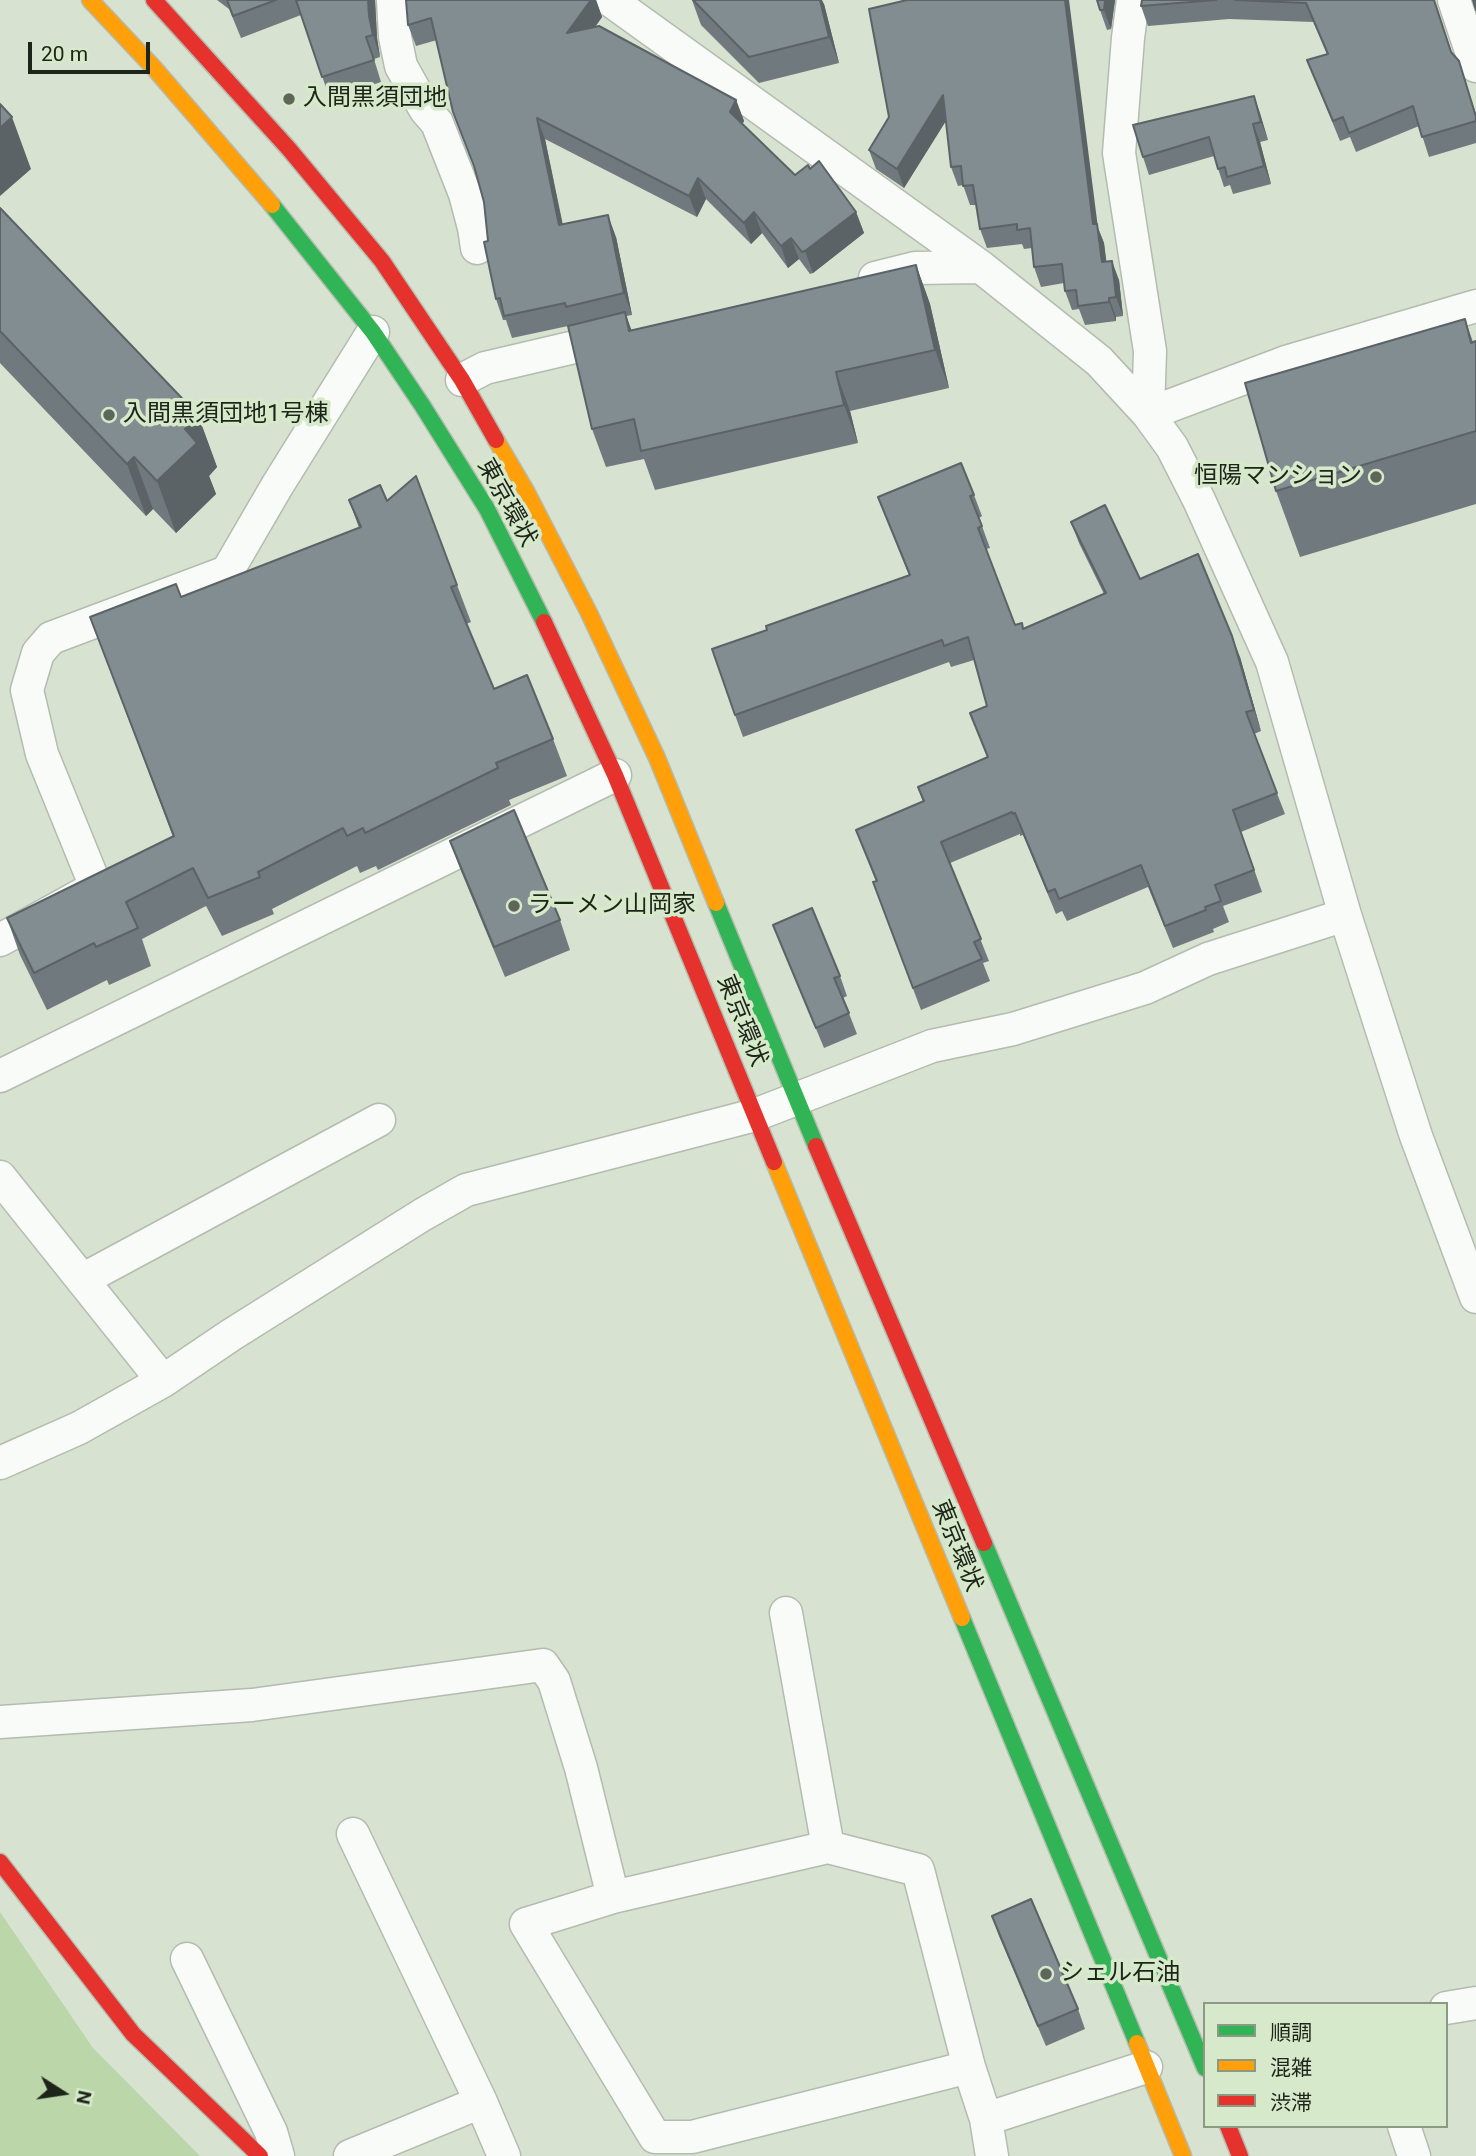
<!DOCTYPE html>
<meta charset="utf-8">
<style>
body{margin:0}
#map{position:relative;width:1476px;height:2156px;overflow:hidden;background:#d7e2d1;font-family:Roboto,"Noto Sans JP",sans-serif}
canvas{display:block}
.legend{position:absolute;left:1203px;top:2002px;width:245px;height:126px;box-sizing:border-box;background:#d6e9ca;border:2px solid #8c9a83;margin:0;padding:9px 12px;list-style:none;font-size:21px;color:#1d2419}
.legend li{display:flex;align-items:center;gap:14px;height:35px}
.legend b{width:35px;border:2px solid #8c9a83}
.north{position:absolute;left:28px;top:2058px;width:70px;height:70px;-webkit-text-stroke:5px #d6e9ca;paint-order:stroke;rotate:102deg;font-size:19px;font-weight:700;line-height:28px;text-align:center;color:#1d2419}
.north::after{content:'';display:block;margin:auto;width:24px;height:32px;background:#1d2419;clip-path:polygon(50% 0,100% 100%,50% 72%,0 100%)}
.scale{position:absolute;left:28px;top:42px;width:122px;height:32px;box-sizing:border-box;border:4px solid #1d2419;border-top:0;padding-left:9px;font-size:21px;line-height:24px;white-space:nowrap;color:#1d2419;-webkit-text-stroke:5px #d6e9ca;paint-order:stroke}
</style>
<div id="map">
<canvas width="1476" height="2156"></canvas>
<ul class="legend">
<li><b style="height:9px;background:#30b455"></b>順調</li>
<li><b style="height:9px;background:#ff9f0a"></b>混雑</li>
<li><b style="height:9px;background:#e5322d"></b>渋滞</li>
</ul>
<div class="north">N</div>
<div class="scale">20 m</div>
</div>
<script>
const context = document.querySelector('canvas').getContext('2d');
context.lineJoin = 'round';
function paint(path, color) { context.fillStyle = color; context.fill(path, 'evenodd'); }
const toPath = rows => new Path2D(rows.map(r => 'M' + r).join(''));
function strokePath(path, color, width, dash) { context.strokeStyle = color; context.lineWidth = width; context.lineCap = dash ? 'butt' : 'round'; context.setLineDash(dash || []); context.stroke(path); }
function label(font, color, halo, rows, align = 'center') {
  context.font = font + ' Roboto,"Noto Sans JP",sans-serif'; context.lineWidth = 7; context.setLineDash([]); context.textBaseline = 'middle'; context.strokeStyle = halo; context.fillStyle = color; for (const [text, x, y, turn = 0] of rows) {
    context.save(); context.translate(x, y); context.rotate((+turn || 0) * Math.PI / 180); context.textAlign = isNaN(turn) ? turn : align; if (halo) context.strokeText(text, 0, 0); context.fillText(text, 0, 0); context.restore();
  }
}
paint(toPath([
 [0,1912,93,2048,200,2156,0,2156]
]), '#bbd6a9');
const street = toPath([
 [393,0,395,37,401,66,425,109,437,123,465,194,474,228,477,248],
 [610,0,981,267,1099,361,1148,414,1172,447,1199,500,1272,662,1345,915,1416,1136,1476,1297],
 [1133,0,1128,38,1119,153,1150,351,1148,414],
 [1454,0,1476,66],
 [875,278,915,268,981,267],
 [462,380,485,368,613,338],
 [1148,414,1289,361,1476,306],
 [0,940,96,887,42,754,27,690,38,653,51,638,227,572,277,486,373,332],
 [0,1076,615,775],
 [0,1177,163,1381],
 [82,1280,379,1120],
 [0,1463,79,1428,163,1381,231,1335,422,1215,466,1190,755,1115,932,1046,1013,1029,1145,988,1208,959,1345,915],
 [786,1613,828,1847,918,1870,969,2067,986,2119,992,2156],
 [0,1722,252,1705,543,1665,554,1681,581,1768,613,1897],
 [353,1834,481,2102,504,2156],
 [828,1847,613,1897,526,1924,655,2137,692,2137,969,2067],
 [187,1959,271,2132,278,2156],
 [1446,2008,1476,2003],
 [986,2119,1146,2067],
 [1404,2126,1414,2156],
 [350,2156,481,2102]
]);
const fast = toPath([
 [272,205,373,332,422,405,487,509,544,622],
 [716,903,816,1146],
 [984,1543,1205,2068],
 [962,1618,1137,2043]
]);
const slow = toPath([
 [90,0,154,68,272,205],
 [496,440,526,491,589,613,657,758,716,903],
 [774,1162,962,1618],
 [1137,2043,1183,2156]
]);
const jam = toPath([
 [154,0,289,149,382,261,462,380,496,440],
 [544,622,615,775,774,1162],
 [816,1146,984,1543],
 [0,1862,133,2034,260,2156],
 [1228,2126,1240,2156]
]);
strokePath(street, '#b3bcae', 35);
strokePath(fast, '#b3bcae', 19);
strokePath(slow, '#b3bcae', 19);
strokePath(jam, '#b3bcae', 19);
strokePath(street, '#f9fbf8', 32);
strokePath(fast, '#30b455', 16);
strokePath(slow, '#ff9f0a', 16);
strokePath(jam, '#e5322d', 16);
paint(toPath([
 [217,0,375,0,377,38,380,57,374,59,381,82,330,99,301,15,241,38,229,9],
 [406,0,596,0,602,17,595,27,736,100,744,121,742,124,795,175,810,169,856,212,864,233,813,273,810,274,799,259,788,268,762,233,751,244,706,199,697,217,545,139,563,225,616,237,632,315,626,316,631,330,916,265,930,304,949,388,850,411,858,443,655,490,644,459,606,467,592,429,568,326,512,338,506,320,503,320,496,299,484,202,476,171,453,112,437,40,416,46,408,25],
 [692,0,824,4,839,63,759,83,701,25],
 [907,0,1098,228,1104,243,1106,262,1119,280,1123,316,1116,317,1116,321,1085,325,1079,309,1072,310,1065,291,1064,283,1041,287,1034,267,1032,248,1024,249,1022,244,987,248,980,229,976,205,970,205,963,185,958,186,951,167,946,121,904,188,876,169,869,150,889,117],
 [1115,0,1111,29,1107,30,1100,10],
 [1142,0,1434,0,1452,53,1459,61,1476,114,1476,143,1429,157,1419,126,1356,152,1350,137,1340,141,1307,60,1327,54,1314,22,1229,19,1148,26,1141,6],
 [1254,96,1268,140,1260,142,1271,184,1233,194,1230,185,1224,187,1214,156,1149,175,1143,157],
 [0,207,198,415,217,467,209,476,216,494,176,533,153,509,146,516,0,363],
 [1465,319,1473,342,1476,341,1476,504,1300,557,1276,491],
 [974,495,982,516,979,518,990,548,986,549,1015,625,1024,628,1104,594,1079,543,1071,522,1140,579,1240,657,1261,731,1254,734,1285,814,1241,832,1262,892,1223,906,1229,922,1213,929,1214,932,1173,948,1148,887,1067,921,1062,911,1056,914,1023,835,1020,836,1020,834,950,863,989,961,983,963,990,981,921,1010,873,882,876,881,856,830,923,802,918,787,987,757,970,713,987,706,974,660,951,667,949,662,743,737,735,715,767,630,909,575,878,497],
 [349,500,387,501,457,585,471,622,466,624,494,689,553,739,567,776,509,800,511,805,378,870,376,866,360,873,357,866,272,909,274,914,222,936,206,906,142,939,151,966,109,985,107,980,47,1010,20,955,7,918,173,837,90,617,181,597,359,528],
 [450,841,560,920,570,950,505,977,461,871],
 [773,925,840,976,847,996,843,998,857,1034,824,1048],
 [992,1916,1078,2009,1085,2029,1046,2046,999,1936]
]), '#70797d');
paint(toPath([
 [368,0,375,0,377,38,380,57,373,35,369,16],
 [591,0,596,0,602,17,575,55,567,33],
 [820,0,822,0,824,4,839,63,829,37],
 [1065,0,1069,0,1098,228,1104,243,1109,281,1102,262,1093,224],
 [1105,0,1115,0,1111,29,1104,10],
 [943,95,950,114,904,188,897,169],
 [1254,96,1260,113,1268,140,1261,122],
 [736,100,744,121,738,133,730,112],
 [12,117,31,169,0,196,0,128],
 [537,118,545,139,567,247,559,225],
 [1253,124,1260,142,1271,184,1264,166],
 [698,178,706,199,697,217,689,196],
 [754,212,762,233,751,244,744,223],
 [856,212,864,233,813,273,805,251],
 [608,215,616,237,632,315,624,293],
 [791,238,799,259,788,268,781,246],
 [1112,261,1119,280,1123,316,1116,297],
 [916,265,930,304,949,388,935,350],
 [1109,298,1116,317,1116,321,1109,302],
 [625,312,639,351,629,331],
 [836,372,850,411,858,443,844,405],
 [198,415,217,467,209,476,216,494,176,533,157,481,185,429],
 [134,457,153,509,146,516,127,464],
 [1232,636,1240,657,1261,731,1254,710]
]), '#5b6366');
const building = toPath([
 [227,0,276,0,233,16,227,0],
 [296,0,368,0,369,16,373,35,366,37,374,60,322,77,296,0],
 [406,0,591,0,567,33,599,26,736,100,730,112,795,175,808,165,810,169,819,161,856,212,805,251,802,252,791,238,781,246,754,212,744,223,698,178,689,196,537,118,559,225,608,215,624,293,566,307,565,303,504,316,500,298,496,299,484,242,488,241,484,202,474,166,453,112,431,18,408,25,406,0],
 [693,0,820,0,829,37,749,57,693,0],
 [907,0,1065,0,1093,224,1097,224,1102,262,1112,261,1116,297,1109,298,1109,302,1078,306,1076,290,1065,291,1062,264,1034,267,1030,228,1017,230,1017,224,980,229,973,185,963,186,961,166,951,167,943,95,897,169,869,150,889,117,869,9,907,0],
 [1097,0,1105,0,1104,10,1100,10,1097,0],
 [1142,0,1216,0,1141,6,1142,0],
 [1235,0,1434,0,1451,52,1459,61,1476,117,1476,121,1422,137,1413,106,1349,133,1343,117,1333,121,1307,60,1328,54,1306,3,1235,0],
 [1473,0,1476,0,1476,10,1473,0],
 [1254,96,1261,122,1253,124,1264,166,1227,177,1225,167,1218,169,1209,137,1143,157,1133,125,1254,96],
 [0,104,12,117,0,128,0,104],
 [0,208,198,415,185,429,197,443,157,481,134,457,127,464,0,331,0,208],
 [916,265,935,350,836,372,844,405,641,451,634,419,592,429,568,326,625,312,629,331,916,265],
 [1465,319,1471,343,1476,341,1476,431,1276,491,1245,383,1465,319],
 [961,463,974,495,970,496,982,526,978,528,1015,625,1022,623,1023,629,1106,593,1071,522,1105,505,1140,579,1198,554,1232,636,1254,710,1246,712,1277,793,1233,810,1254,870,1215,885,1221,901,1205,907,1206,910,1165,926,1141,865,1059,899,1055,889,1048,892,1015,813,1013,814,1012,812,941,842,981,939,974,942,982,959,913,988,873,882,877,881,856,830,924,801,918,787,988,757,970,713,987,706,968,637,944,646,942,640,735,715,712,649,767,630,766,626,910,575,878,497,961,463],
 [416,476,457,585,451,587,494,689,527,675,553,739,496,763,498,768,365,833,363,828,347,836,343,828,258,872,260,877,208,898,193,868,126,902,138,928,96,947,94,943,34,973,7,918,174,836,90,617,176,584,181,597,361,527,349,500,380,485,387,501,416,476],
 [514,810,560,920,494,947,450,841,514,810],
 [812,908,840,976,834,978,849,1013,816,1028,773,925,812,908],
 [1031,1899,1078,2009,1038,2026,992,1916,1031,1899]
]);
paint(building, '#828d91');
strokePath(building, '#5b6366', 2);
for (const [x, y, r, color] of [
 [289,99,7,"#5e6659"],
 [109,415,7,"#5e6659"],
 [1376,477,7,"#5e6659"],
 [514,906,7,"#5e6659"],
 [1046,1974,7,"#5e6659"]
]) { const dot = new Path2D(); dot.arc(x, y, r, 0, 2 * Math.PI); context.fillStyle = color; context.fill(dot); strokePath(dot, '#d6e9ca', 2.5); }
label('24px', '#1d2419', '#d6e9ca', [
 ["入間黒須団地",303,99],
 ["入間黒須団地1号棟",123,415],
 ["恒陽マンション",1362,477,"right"],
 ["ラーメン山岡家",528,906],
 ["シェル石油",1060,1974]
], 'left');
label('24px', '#1d2419', '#d6e9ca', [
 ["東京環状",506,503,61],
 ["東京環状",741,1021,68],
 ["東京環状",956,1546,68]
]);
</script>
